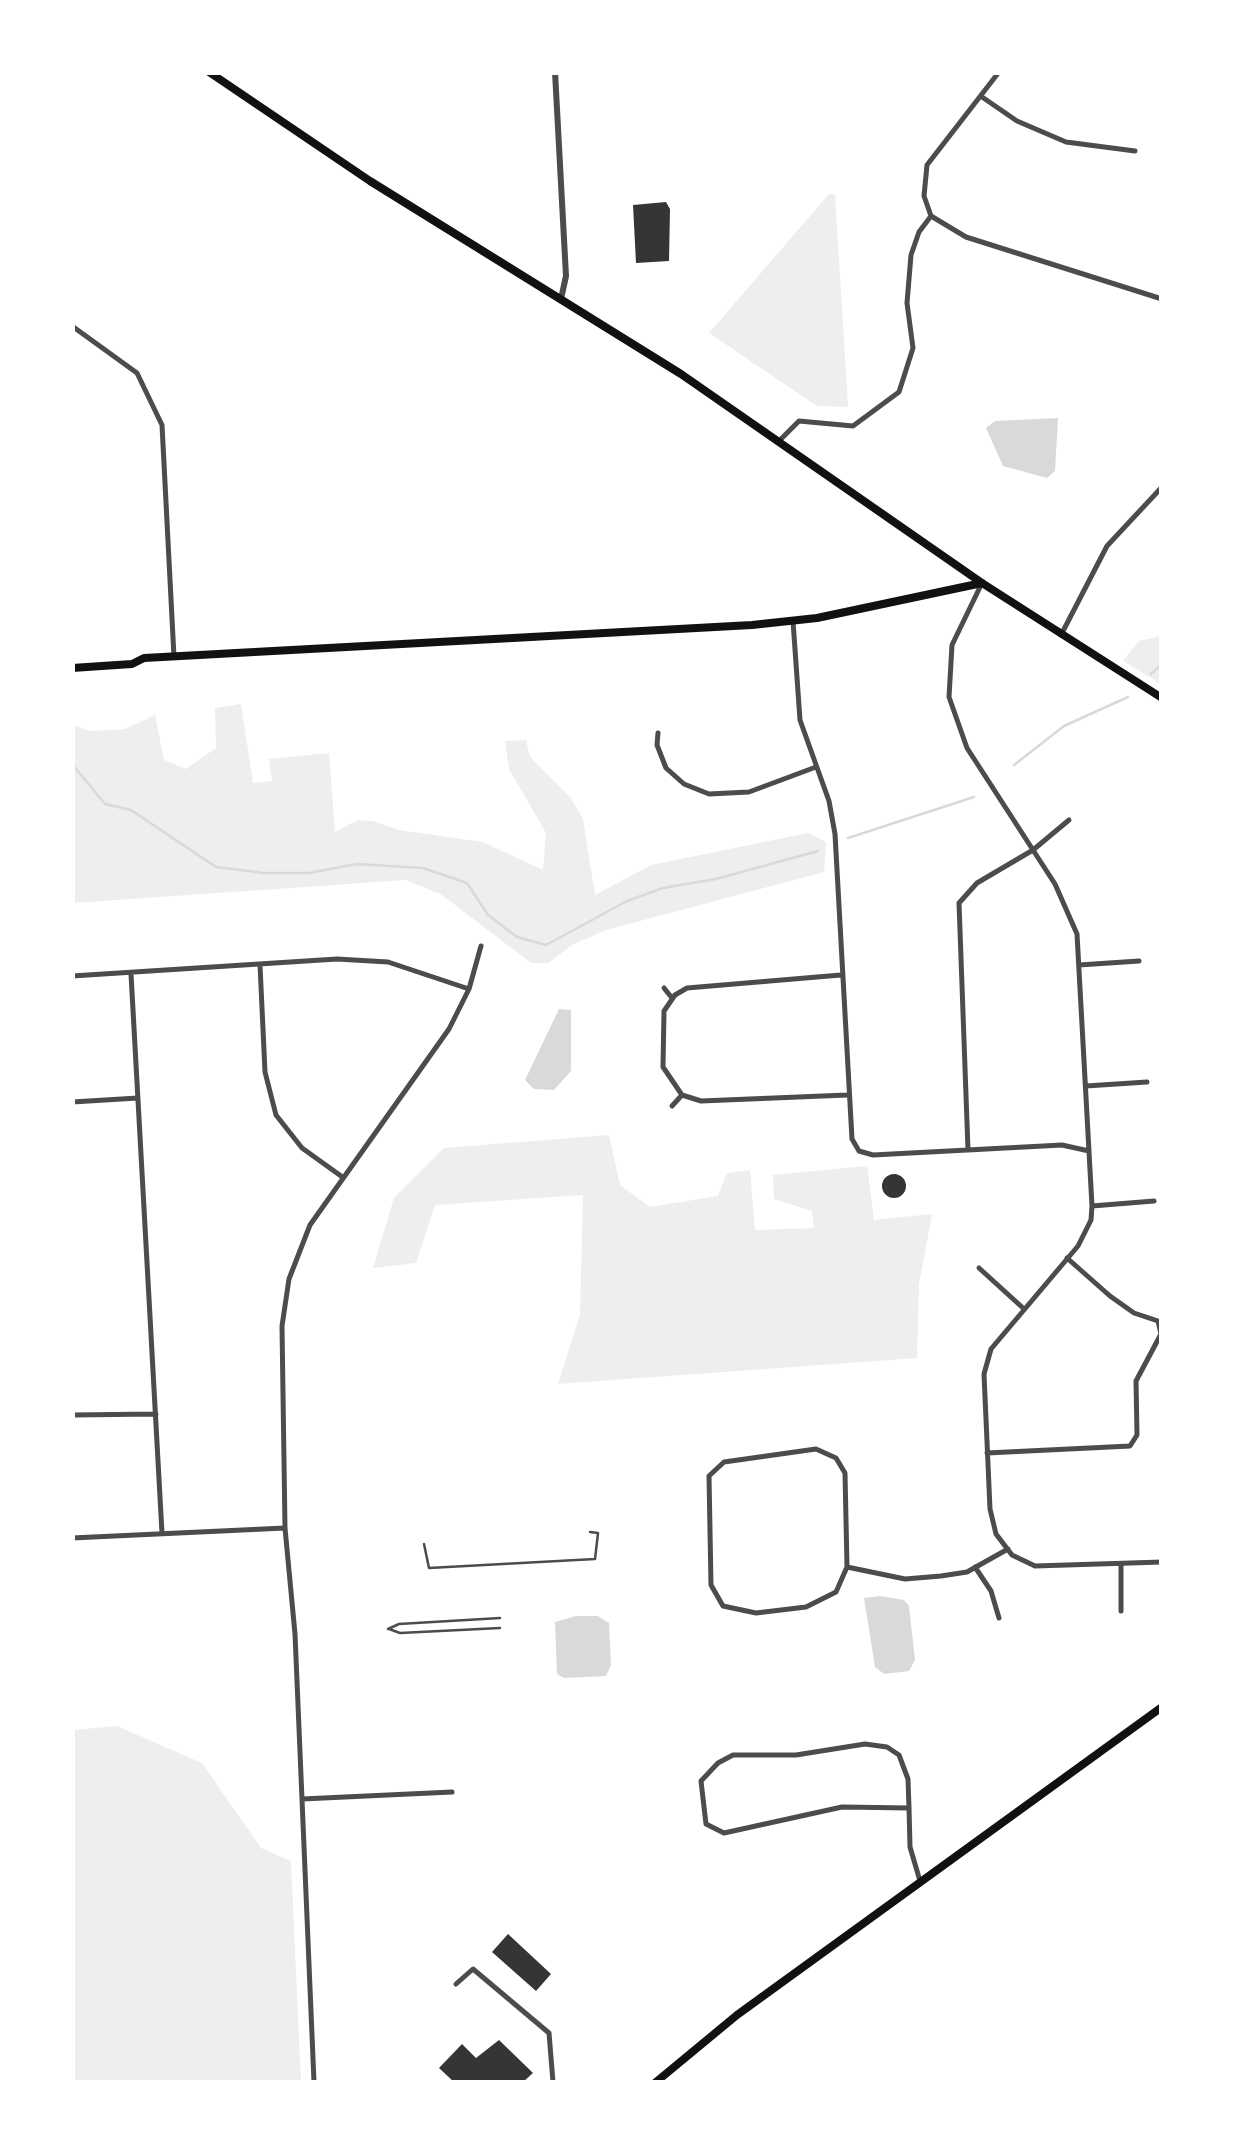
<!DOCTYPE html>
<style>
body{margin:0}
#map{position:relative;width:1234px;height:2155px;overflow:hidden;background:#fff;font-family:"Source Sans 3",sans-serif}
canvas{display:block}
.frame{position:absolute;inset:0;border:75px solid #fff;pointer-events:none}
</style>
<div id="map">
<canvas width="1234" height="2155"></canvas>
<div class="frame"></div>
</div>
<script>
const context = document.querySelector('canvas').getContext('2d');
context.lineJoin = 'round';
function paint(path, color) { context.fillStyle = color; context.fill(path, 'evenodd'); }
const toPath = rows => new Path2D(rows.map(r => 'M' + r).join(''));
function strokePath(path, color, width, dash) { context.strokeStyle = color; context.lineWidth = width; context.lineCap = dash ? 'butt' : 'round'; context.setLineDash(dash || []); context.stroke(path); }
paint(toPath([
 [829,194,835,194,848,407,817,406,709,333],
 [1161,636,1162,636,1161,684,1123,661,1139,641],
 [241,704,253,783,272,781,269,759,329,753,335,832,358,820,373,821,399,830,483,842,543,870,546,833,509,769,505,741,526,740,530,757,571,798,583,819,595,895,651,865,808,833,826,842,824,872,606,930,572,945,548,963,531,963,442,895,406,880,73,903,73,725,90,731,125,729,155,715,164,760,186,769,216,748,215,708],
 [609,1135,620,1185,650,1207,718,1196,727,1173,750,1170,755,1230,814,1228,812,1211,774,1199,773,1175,867,1166,874,1220,932,1214,919,1285,917,1358,558,1384,580,1314,583,1195,435,1205,416,1263,373,1268,394,1198,444,1148],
 [117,1726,202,1763,261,1848,291,1861,301,2082,73,2082,73,1730]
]), '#eee');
paint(toPath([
 [1058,418,1055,471,1047,478,1003,466,986,428,995,421],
 [559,1009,571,1010,571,1071,554,1090,534,1089,525,1080],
 [880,1596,904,1600,909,1606,915,1660,909,1671,884,1674,875,1667,864,1598],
 [576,1616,598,1616,609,1623,611,1665,606,1676,564,1678,557,1674,555,1622]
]), '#d9d9d9');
strokePath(toPath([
 [1151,674,1162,664],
 [72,764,105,804,131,810,216,867,264,873,309,873,357,864,423,868,467,883,488,915,517,937,546,945,627,901,663,888,716,879,818,851],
 [1014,765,1064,726,1128,697],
 [848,838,974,797]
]), '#d9d9d9', 2.5);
paint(toPath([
 [666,202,670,209,669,261,636,263,633,205],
 '882 1186a12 12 0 1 1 24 0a12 12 0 1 1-24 0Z',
 [508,1934,551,1974,536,1991,492,1952],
 [499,2040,533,2073,523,2082,454,2082,439,2068,462,2044,476,2058]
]), '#353535');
strokePath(toPath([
 [424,1544,429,1568,595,1559,598,1533,590,1532],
 [388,1629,399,1624,500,1618],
 [389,1629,400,1633,500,1628]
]), '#4c4c4c', 2.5);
strokePath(toPath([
 [999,72,927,165,924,196,931,216,966,237,1162,299],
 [982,97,1017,121,1066,142,1135,151],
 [72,326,137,373,162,425,174,657],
 [779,441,799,421,853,426,899,392,913,348,907,303,911,255,919,232,931,216],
 [981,585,952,645,949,697,967,748,1055,884,1077,934,1092,1206,1091,1220,1078,1246,991,1349,984,1374,990,1509,996,1534,1012,1555,1035,1566,1162,1562],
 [793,621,800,720,829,801,835,834,852,1139,859,1151,873,1155,1062,1145,1089,1151],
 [1061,635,1107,546,1162,487],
 [658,733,657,745,666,768,684,784,709,794,749,792,816,767],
 [260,965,265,1072,276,1115,302,1148,341,1176],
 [1079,965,1139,961],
 [131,974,162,1533],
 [841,975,687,988,675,995,664,1011,663,1067,682,1095,701,1101,847,1095],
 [72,976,337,959,388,962,469,989],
 [664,988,672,998],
 [1086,1086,1147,1082],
 [72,1102,138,1098],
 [672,1106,682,1095],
 [968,1150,959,903,977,883,1033,850,1069,820],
 [1092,1206,1154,1201],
 [979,1268,1023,1308],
 [72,1415,156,1414],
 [816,1449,836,1458,845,1473,847,1567,836,1592,806,1607,756,1613,723,1606,711,1585,709,1476,724,1462,816,1449],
 [987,1453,1130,1446,1137,1435,1136,1381,1161,1334,1158,1321,1134,1313,1110,1296,1067,1258],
 [72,1538,285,1528],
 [847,1567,905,1579,941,1576,967,1572,1008,1549],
 [975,1567,991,1591,999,1618],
 [1121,1611,1121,1564],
 [302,1799,452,1792],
 [909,1808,842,1807,724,1833,706,1824,701,1781,718,1763,733,1755,796,1755,865,1744,887,1747,899,1755,908,1779,909,1808,910,1847,920,1881],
 [456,1984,473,1969,549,2033,553,2082],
 [314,2082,295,1634,285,1528,282,1326,289,1279,310,1225,449,1029,469,989,481,946]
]), '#4c4c4c', 5);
strokePath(toPath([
 [555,72,566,276,561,299]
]), '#4c4c4c', 6);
strokePath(toPath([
 [209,72,370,181,681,374,982,583,1162,698],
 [72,668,132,664,144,658,752,625,817,618,982,583]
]), '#111', 8);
strokePath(toPath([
 [656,2082,737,2015,1162,1707]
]), '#111', 8);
</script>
